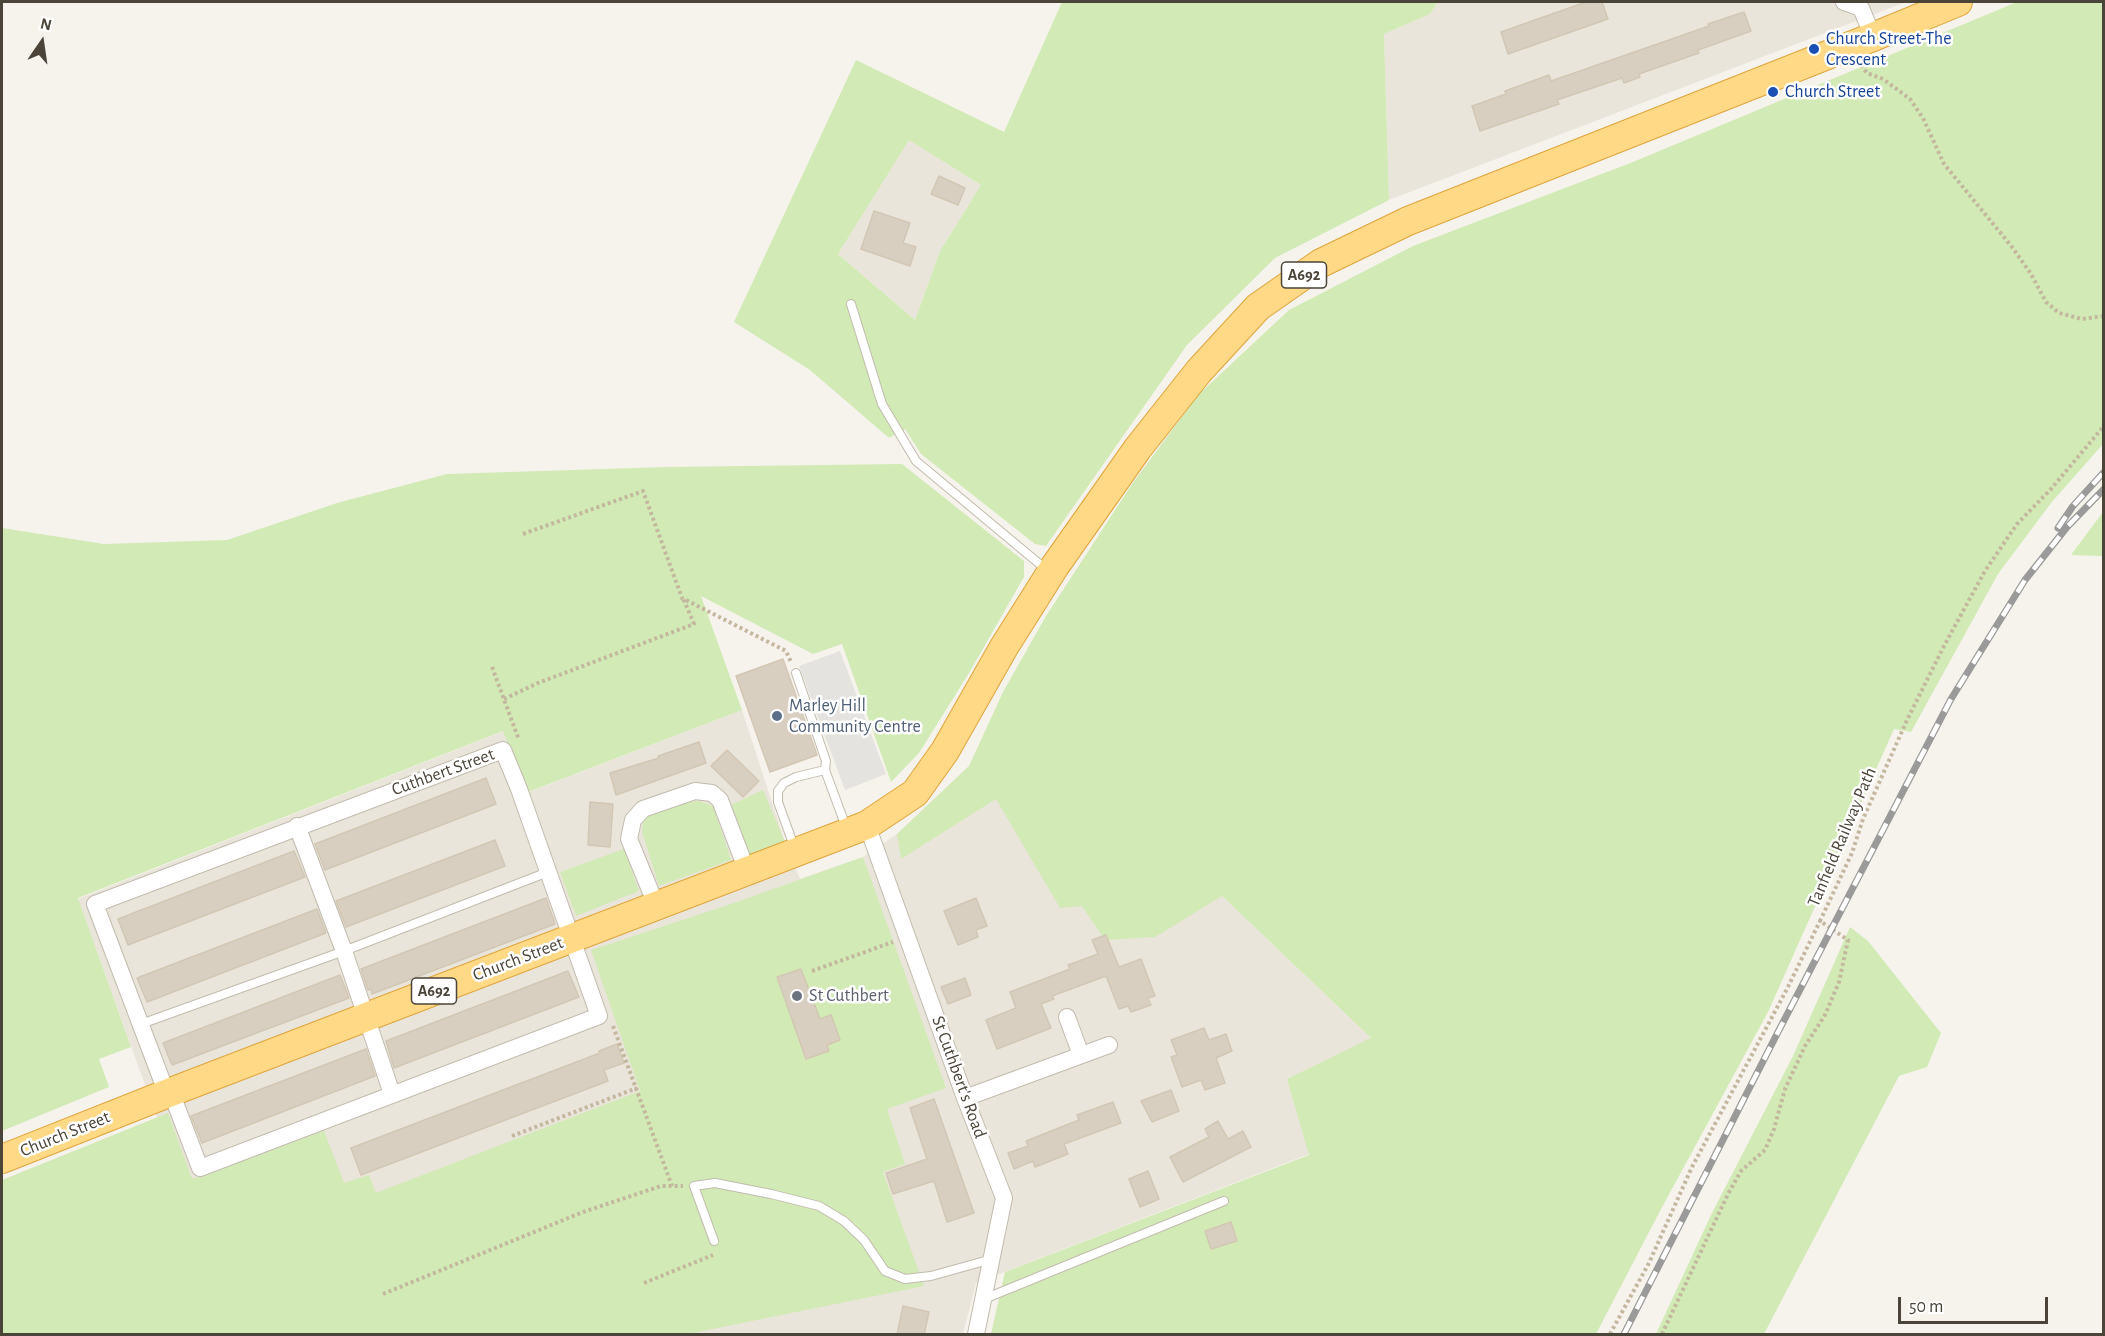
<!DOCTYPE html>
<style>
body{margin:0}
#map{position:relative;width:2105px;height:1336px;overflow:hidden;background:#f6f3ec;font-family:"Alegreya Sans",sans-serif}
canvas{display:block}
.frame{position:absolute;inset:0;border:3px solid #4b4439;pointer-events:none}
.north{position:absolute;left:12px;top:12px;width:60px;height:60px;-webkit-text-stroke:4px #fff;paint-order:stroke;rotate:13deg;font-size:16px;font-weight:700;line-height:24px;text-align:center;color:#4b4439}
.north::after{content:'';display:block;margin:auto;width:21px;height:27px;background:#4b4439;clip-path:polygon(50% 0,100% 100%,50% 72%,0 100%)}
.scale{position:absolute;left:1898px;top:1297px;width:150px;height:27px;box-sizing:border-box;border:3px solid #4b4439;border-top:0;padding-left:8px;font-size:18px;line-height:21px;white-space:nowrap;color:#4b4439;-webkit-text-stroke:4px #fff;paint-order:stroke}
</style>
<div id="map">
<canvas width="2105" height="1336"></canvas>
<div class="frame"></div>
<div class="north">N</div>
<div class="scale">50 m</div>
</div>
<script>
const context = document.querySelector('canvas').getContext('2d');
context.lineJoin = 'round';
function paint(path, color) { context.fillStyle = color; context.fill(path, 'evenodd'); }
const toPath = rows => new Path2D(rows.map(r => 'M' + r).join(''));
function strokePath(path, color, width, dash) { context.strokeStyle = color; context.lineWidth = width; context.lineCap = dash ? 'butt' : 'round'; context.setLineDash(dash || []); context.stroke(path); }
function label(font, color, halo, rows, align = 'center') {
  context.font = font + ' "Alegreya Sans",sans-serif'; context.lineWidth = 5; context.setLineDash([]); context.textBaseline = 'middle'; context.strokeStyle = halo; context.fillStyle = color; for (const [text, x, y, turn = 0] of rows) {
    context.save(); context.translate(x, y); context.rotate((+turn || 0) * Math.PI / 180); context.textAlign = isNaN(turn) ? turn : align; if (halo) context.strokeText(text, 0, 0); context.fillText(text, 0, 0); context.restore();
  }
}
paint(toPath([
 [1438,2,1906,2,1389,200,1384,34,1430,14],
 [909,139,981,185,940,251,915,320,838,254],
 [742,710,785,842,800,879,863,857,897,834,969,766,1222,896,1371,1038,1309,1154,976,1283,963,1334,335,1334,2,1180,157,1118,78,899,504,731,529,792]
]), '#eae5da');
paint(toPath([
 [1062,2,1438,2,1430,14,1384,34,1389,200,1275,258,1187,345,1046,546,1035,544,921,454,905,429,889,438,810,370,734,322,856,60,1004,132],
 [909,140,981,185,940,251,915,320,838,254],
 [2017,2,2103,2,2103,444,2051,503,1998,574,1911,732,1894,729,1768,1012,1660,1211,1596,1334,991,1334,1005,1272,1309,1155,1287,1079,1371,1038,1222,896,1155,937,1105,940,1082,906,1060,908,996,799,901,859,897,834,969,766,1003,692,1046,616,1132,484,1198,395,1289,310,1413,246,1633,162],
 [902,464,1024,561,1024,577,969,673,919,753,891,782,842,644,813,654,701,596,742,710,528,792,503,731,78,898,131,1047,99,1059,109,1087,2,1131,2,528,104,544,227,540,337,503,447,474,666,467],
 [2103,512,2103,556,2071,555],
 [763,790,785,842,749,857,729,806],
 [699,801,713,806,731,860,659,886,642,832,643,823,647,815,686,802],
 [624,849,639,891,576,916,560,872],
 [863,857,946,1088,887,1109,905,1164,883,1172,924,1286,688,1334,2,1334,2,1180,168,1113,192,1179,324,1131,344,1183,369,1175,376,1193,640,1091,591,950,731,904],
 [1850,927,1868,941,1941,1033,1927,1067,1899,1076,1764,1334,1656,1334,1711,1215,1793,1056]
]), '#d2eab5');
paint(toPath([
 [840,651,886,774,845,790,799,666]
]), '#e5e3e0');
const building = toPath([
 [1586,2,1602,2,1608,19,1508,54,1501,32,1586,2],
 [1744,12,1751,31,1698,50,1699,53,1639,74,1640,77,1624,83,1622,78,1557,100,1559,104,1480,131,1472,106,1506,94,1505,91,1549,75,1551,81,1709,26,1708,24,1744,12],
 [939,176,965,188,958,205,931,194,939,176],
 [874,211,910,223,903,243,916,247,910,266,861,249,874,211],
 [783,659,817,755,770,772,736,676,783,659],
 [699,742,706,763,616,795,610,773,659,758,658,756,699,742],
 [727,750,759,781,743,797,711,766,727,750],
 [486,778,496,804,325,870,315,844,486,778],
 [590,802,613,804,610,847,588,845,590,802],
 [495,840,505,866,346,927,336,901,495,840],
 [294,851,305,877,128,945,118,919,294,851],
 [546,898,555,924,372,994,371,989,368,990,361,969,546,898],
 [976,898,987,926,976,930,978,937,958,945,944,911,976,898],
 [317,909,326,933,147,1002,137,978,317,909],
 [1106,935,1119,967,1141,959,1155,996,1148,998,1151,1005,1131,1012,1128,1006,1119,1009,1106,976,1052,996,1054,999,1041,1004,1051,1028,997,1049,986,1020,1016,1008,1010,992,1070,969,1068,965,1098,954,1092,940,1106,935],
 [801,969,820,1019,831,1015,840,1040,827,1045,829,1051,806,1059,777,977,801,969],
 [568,971,579,997,394,1068,386,1041,568,971],
 [340,975,349,998,172,1065,163,1043,340,975],
 [965,978,971,995,948,1004,941,987,965,978],
 [1204,1028,1209,1040,1226,1034,1232,1051,1216,1058,1225,1083,1205,1090,1201,1080,1182,1087,1171,1057,1177,1055,1171,1040,1204,1028],
 [617,1044,624,1063,604,1070,608,1081,361,1175,351,1148,600,1053,599,1051,617,1044],
 [366,1049,375,1076,202,1143,191,1116,366,1049],
 [1171,1090,1179,1111,1152,1122,1141,1101,1171,1090],
 [934,1099,974,1213,947,1222,934,1181,893,1194,886,1173,927,1159,910,1108,934,1099],
 [1113,1102,1121,1123,1064,1144,1068,1154,1035,1167,1033,1161,1014,1169,1008,1153,1028,1146,1026,1141,1079,1120,1077,1115,1113,1102],
 [1218,1121,1228,1139,1243,1131,1251,1147,1183,1182,1170,1157,1209,1137,1205,1129,1218,1121],
 [1148,1171,1159,1199,1140,1207,1129,1179,1148,1171],
 [1231,1222,1237,1241,1211,1249,1205,1231,1231,1222],
 [903,1306,929,1312,924,1335,897,1335,903,1306]
]);
paint(building, '#d8cfc1');
strokePath(building, '#d3c7b4', 1.5);
const service = toPath([
 [851,304,882,404,916,461,1048,571],
 [796,673,826,761,825,770],
 [795,849,778,802,778,791,784,783,796,777,825,770,846,827],
 [141,1024,344,951,548,872],
 [714,1241,694,1186,715,1183,771,1194,819,1206,844,1221,864,1240,885,1271,905,1279,931,1276,992,1259],
 [984,1299,1224,1201]
]);
const minor = toPath([
 [1844,2,1861,8,1873,37],
 [867,825,965,1098,1004,1198,976,1334],
 [297,826,344,951,392,1094],
 [657,907,629,839,633,820,643,809,695,791,712,793,720,800,747,871],
 [1067,1017,1081,1055],
 [167,1094,95,904,503,750,519,789,599,1016,200,1168,171,1092],
 [965,1098,1109,1045]
]);
const trunk = toPath([
 [2,1159,171,1092,867,825,915,793,945,751,1004,647,1055,566,1138,448,1199,371,1258,307,1321,263,1408,221,1873,37,1958,2]
]);
strokePath(service, '#c2bbae', 10);
strokePath(minor, '#c2bbae', 18);
strokePath(trunk, '#e0a43c', 30);
strokePath(toPath([
 [1861,65,1867,73,1883,79,1910,99,1923,118,1944,164,2012,247,2031,274,2046,302,2059,313,2082,319,2104,316],
 [523,534,643,491,682,598,786,651,791,662],
 [492,667,519,740],
 [504,699,538,683,694,624,683,598],
 [812,971,893,942],
 [613,1026,672,1186],
 [512,1136,637,1088],
 [644,1283,713,1255],
 [383,1294,583,1212,661,1186,683,1186],
 [1610,1334,1649,1263,1692,1167,1787,989,1820,921],
 [1662,1334,1728,1194,1741,1171,1765,1150,1774,1129,1785,1089,1805,1046,1825,1015,1839,982,1848,940,1820,921,1852,853,1863,819,1907,720,1945,644,1985,571,2017,524,2051,489,2104,426]
]), '#c4b79f', 4, [3, 3]);
strokePath(service, '#fff', 8);
strokePath(minor, '#fff', 16);
strokePath(trunk, '#ffd985', 28);
const rail = toPath([
 [2058,528,2073,506,2104,472],
 [1624,1334,1778,1032,1951,699,2025,580,2067,527,2104,489]
]);
strokePath(rail, '#9a9a9a', 7);
strokePath(rail, '#fff', 4.5, [14]);
for (const [x, y, r, color] of [
 [1814,49,6,"#1a4fb4"],
 [1773,92,6,"#1a4fb4"],
 [777,716,6,"#5c6f8a"],
 [797,996,6,"#6b7280"]
]) { const dot = new Path2D(); dot.arc(x, y, r, 0, 2 * Math.PI); context.fillStyle = color; context.fill(dot); strokePath(dot, '#fff', 2); }
for (const [x, y, w] of [
 [1304,275,45],
 [434,991,45]
]) { const box = new Path2D(); box.roundRect(x - w / 2, y - 13, w, 26, 4.5); context.fillStyle = '#fff'; context.fill(box); strokePath(box, '#4b4439', 1.5); }
label('bold 16px', '#4b4439', null, [
 ["A692",1304,275],
 ["A692",434,991]
]);
label('18px', '#164399', '#fff', [
 ["Church Street-The",1826,39],
 ["Crescent",1826,60],
 ["Church Street",1785,92]
], 'left');
label('18px', '#4e5e75', '#fff', [
 ["Marley Hill",789,706],
 ["Community Centre",789,727]
], 'left');
label('18px', '#4b4439', '#fff', [
 ["Cuthbert Street",443,772,-20],
 ["Tanfield Railway Path",1842,837,-67],
 ["Church Street",518,959,-21],
 ["St Cuthbert's Road",959,1077,70],
 ["Church Street",65,1134,-22]
]);
label('18px', '#5b616d', '#fff', [
 ["St Cuthbert",809,996]
], 'left');
</script>
